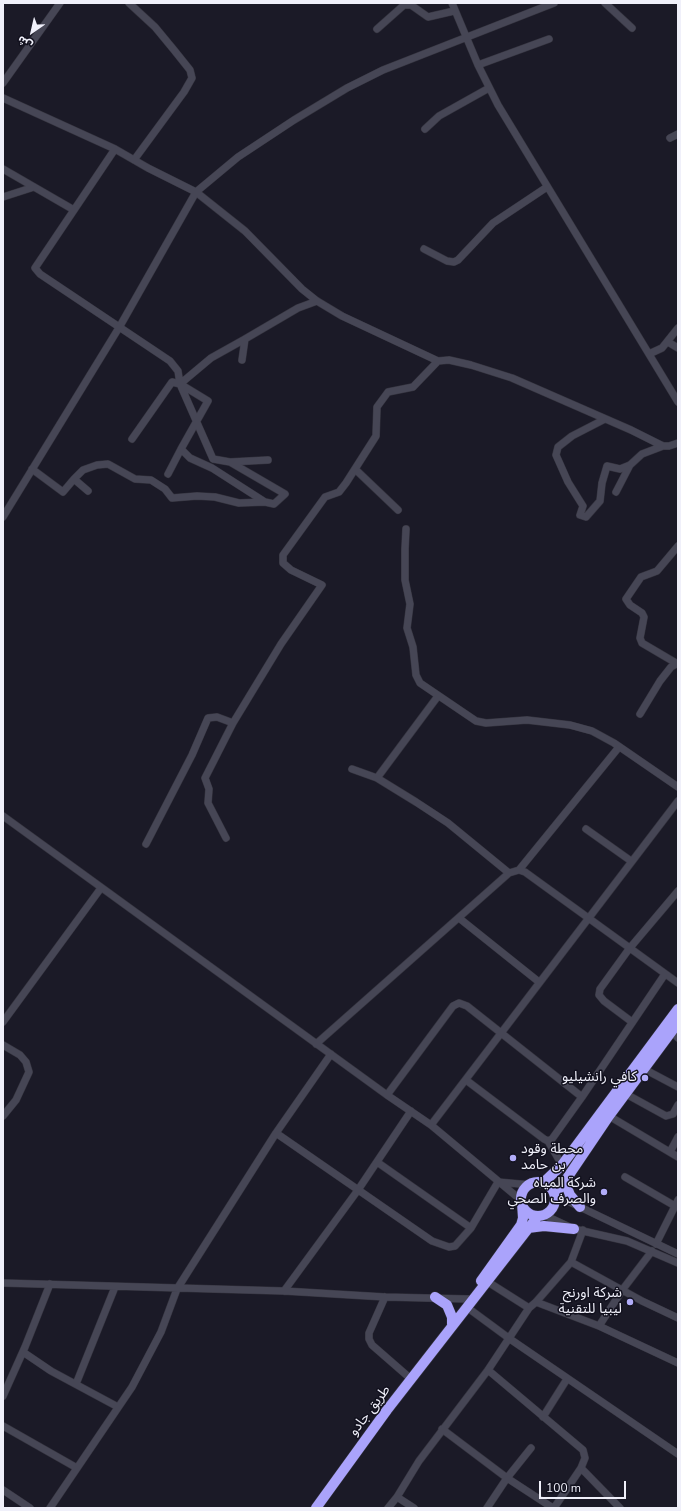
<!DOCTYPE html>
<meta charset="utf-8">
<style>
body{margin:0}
#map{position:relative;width:681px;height:1511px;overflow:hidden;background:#1b1a27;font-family:"Nunito Sans","Noto Sans Arabic",sans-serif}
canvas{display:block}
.frame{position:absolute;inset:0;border:4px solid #f0f0fa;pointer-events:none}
.north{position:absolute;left:12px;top:12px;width:40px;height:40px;-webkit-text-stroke:3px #12111e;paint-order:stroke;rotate:214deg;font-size:11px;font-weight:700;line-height:16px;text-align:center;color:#f0f0fa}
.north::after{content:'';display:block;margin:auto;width:14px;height:18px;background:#f0f0fa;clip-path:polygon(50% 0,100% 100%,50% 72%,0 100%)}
.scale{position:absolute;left:539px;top:1481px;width:87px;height:18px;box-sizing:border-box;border:2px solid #f0f0fa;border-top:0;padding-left:5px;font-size:12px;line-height:14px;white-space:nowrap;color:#f0f0fa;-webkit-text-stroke:3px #12111e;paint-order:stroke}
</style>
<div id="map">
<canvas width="681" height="1511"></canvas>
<div class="frame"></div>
<div class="north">ش</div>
<div class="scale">100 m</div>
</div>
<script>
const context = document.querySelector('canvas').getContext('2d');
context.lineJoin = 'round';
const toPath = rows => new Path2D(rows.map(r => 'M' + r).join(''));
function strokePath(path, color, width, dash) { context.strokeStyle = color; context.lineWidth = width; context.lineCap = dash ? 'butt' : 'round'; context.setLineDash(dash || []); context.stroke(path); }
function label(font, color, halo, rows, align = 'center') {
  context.font = font + ' "Nunito Sans","Noto Sans Arabic",sans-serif'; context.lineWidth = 3; context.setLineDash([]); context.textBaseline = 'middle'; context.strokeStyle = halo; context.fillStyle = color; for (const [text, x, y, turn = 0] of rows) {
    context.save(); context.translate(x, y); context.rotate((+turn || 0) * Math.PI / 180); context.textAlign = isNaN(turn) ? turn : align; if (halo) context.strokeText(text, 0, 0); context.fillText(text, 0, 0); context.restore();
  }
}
const minor = toPath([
 [129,3,155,27,174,50,190,70,192,78,184,92,134,160],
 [452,3,478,65,498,105,678,402],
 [605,3,632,28],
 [377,29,404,5,411,5,428,17,454,11],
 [478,65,549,39],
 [3,83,60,3],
 [3,98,115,149,148,168,196,192,245,231,302,289,317,301,342,316,438,361,449,360,471,365,512,378,631,430,663,446,669,446,678,443],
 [425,129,439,116,489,88],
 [670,138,678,134],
 [115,149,35,268,40,274,170,361,178,371,180,384],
 [3,169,74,210],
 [3,197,34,187],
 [424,249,447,261,454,262,458,260,493,223,547,187],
 [668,342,678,348],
 [649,354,662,348,678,328],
 [242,360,245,339,298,308,317,301],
 [605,419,572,436,558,447,556,455,568,482,583,506,580,515,586,517,600,501,602,483,607,466,620,469,630,465,642,454,663,446],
 [132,439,172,382,180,384,208,401,181,449],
 [230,462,268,460],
 [32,469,63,492,74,479,88,491],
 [355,469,398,510],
 [168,474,181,449,190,458,212,468,265,502,274,504,285,494,230,462,213,459,180,384,211,358,245,339],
 [74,479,83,470,97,465,108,464,135,479,151,480,165,489,172,498,197,496,215,497,239,503,265,502],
 [616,492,630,465],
 [3,517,120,326,196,192,238,157,294,120,347,88,383,70,554,3],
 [406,529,405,549,405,580,410,604,407,628,413,647,416,675,420,683,476,721,486,723,527,720,570,725,592,731,614,743,678,787],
 [676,663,642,643,640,638,644,617,642,613,630,605,626,599,641,577,657,571,678,546],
 [640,714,660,681,671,667,678,663],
 [352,769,377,778,416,802,448,823,509,873],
 [377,778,438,696],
 [3,816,387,1095,431,1125,522,1201],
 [586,829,631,861],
 [226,838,208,803,209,789,205,778,233,723,281,644,322,585,291,570,283,563,283,555,325,497,339,492,346,483,376,436,377,407,388,392,413,387,438,361],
 [146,844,192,755,208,718,217,717,233,723],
 [519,870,525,872,678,983],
 [459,918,539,982],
 [3,1022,101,888],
 [632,1022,604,1001,599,995,600,989,629,949,678,891],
 [672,1032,678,1038],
 [316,1044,509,873,519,870,619,747],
 [3,1045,20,1055,26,1062,29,1072,16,1100,3,1116],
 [644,1069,678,1087],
 [466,1080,544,1139,548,1141,562,1165],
 [626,1094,666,1116,673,1114,678,1105],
 [387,1095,453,1006,459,1003,467,1006,582,1097],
 [609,1116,678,1157],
 [431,1125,678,801],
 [276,1133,432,1241,449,1247,455,1246,471,1228,498,1182],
 [548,1141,552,1139,582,1097,665,974],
 [670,1152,678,1137],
 [377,1162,471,1228],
 [625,1177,675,1206],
 [498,1182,531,1185],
 [555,1195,678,1254],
 [544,1215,574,1229,627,1241,678,1263],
 [656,1244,678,1200],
 [571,1262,583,1230],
 [488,1282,529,1308],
 [3,1283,284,1291,385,1297,468,1299,474,1300],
 [284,1291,358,1190,411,1111],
 [385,1297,369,1333,369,1339,372,1345,411,1379],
 [536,1302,571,1262,642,1301,678,1318],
 [468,1308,510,1339,678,1454],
 [599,1326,623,1289,652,1251],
 [23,1352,51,1371,118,1407],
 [488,1370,583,1450,585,1458,581,1468,554,1508],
 [76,1384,115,1287],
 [3,1396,25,1347,50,1284],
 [543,1417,567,1379],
 [3,1426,77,1468],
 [442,1429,507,1478,553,1508],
 [581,1468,620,1508],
 [3,1490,30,1508],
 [397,1497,414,1508],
 [50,1508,132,1387,161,1332,177,1289,276,1133,331,1054],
 [388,1508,397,1497,419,1461,488,1370,529,1308,536,1302,599,1326,678,1363],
 [487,1508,507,1478,531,1448]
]);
const highway = toPath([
 [565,1182,570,1195,580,1207],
 '521 1199a17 17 0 1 1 34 0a17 17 0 1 1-34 0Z',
 [543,1183,562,1165,678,1009],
 [554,1193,561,1187,609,1116,678,1023],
 [528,1228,544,1226,574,1229],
 [481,1281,521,1225,523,1218,522,1203],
 [435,1297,447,1305,452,1317,452,1324],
 [316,1508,387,1410,538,1216]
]);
strokePath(minor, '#35343f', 8);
strokePath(highway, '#35343f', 11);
strokePath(minor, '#464655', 7);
strokePath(highway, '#aaa3fb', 10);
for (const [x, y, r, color] of [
 [645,1078,4,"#b2adf9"],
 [513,1158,4,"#b2adf9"],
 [604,1192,4,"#b2adf9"],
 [630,1302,4,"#b2adf9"]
]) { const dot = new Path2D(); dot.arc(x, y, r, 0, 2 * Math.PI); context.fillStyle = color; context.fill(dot); strokePath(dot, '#12111e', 1.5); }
label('14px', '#f0f0fa', '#12111e', [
 ["كافي رانشيليو",637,1078],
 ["محطة وقود",521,1150,"left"],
 ["بن حامد",521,1166,"left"],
 ["شركة المياه",596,1184],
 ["والصرف الصحي",596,1200],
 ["شركة اورنج",622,1294],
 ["ليبيا للتقنية",622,1310]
], 'right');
label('14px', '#f0f0fa', '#12111e', [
 ["طريق جادو",370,1411,-53]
]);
</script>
